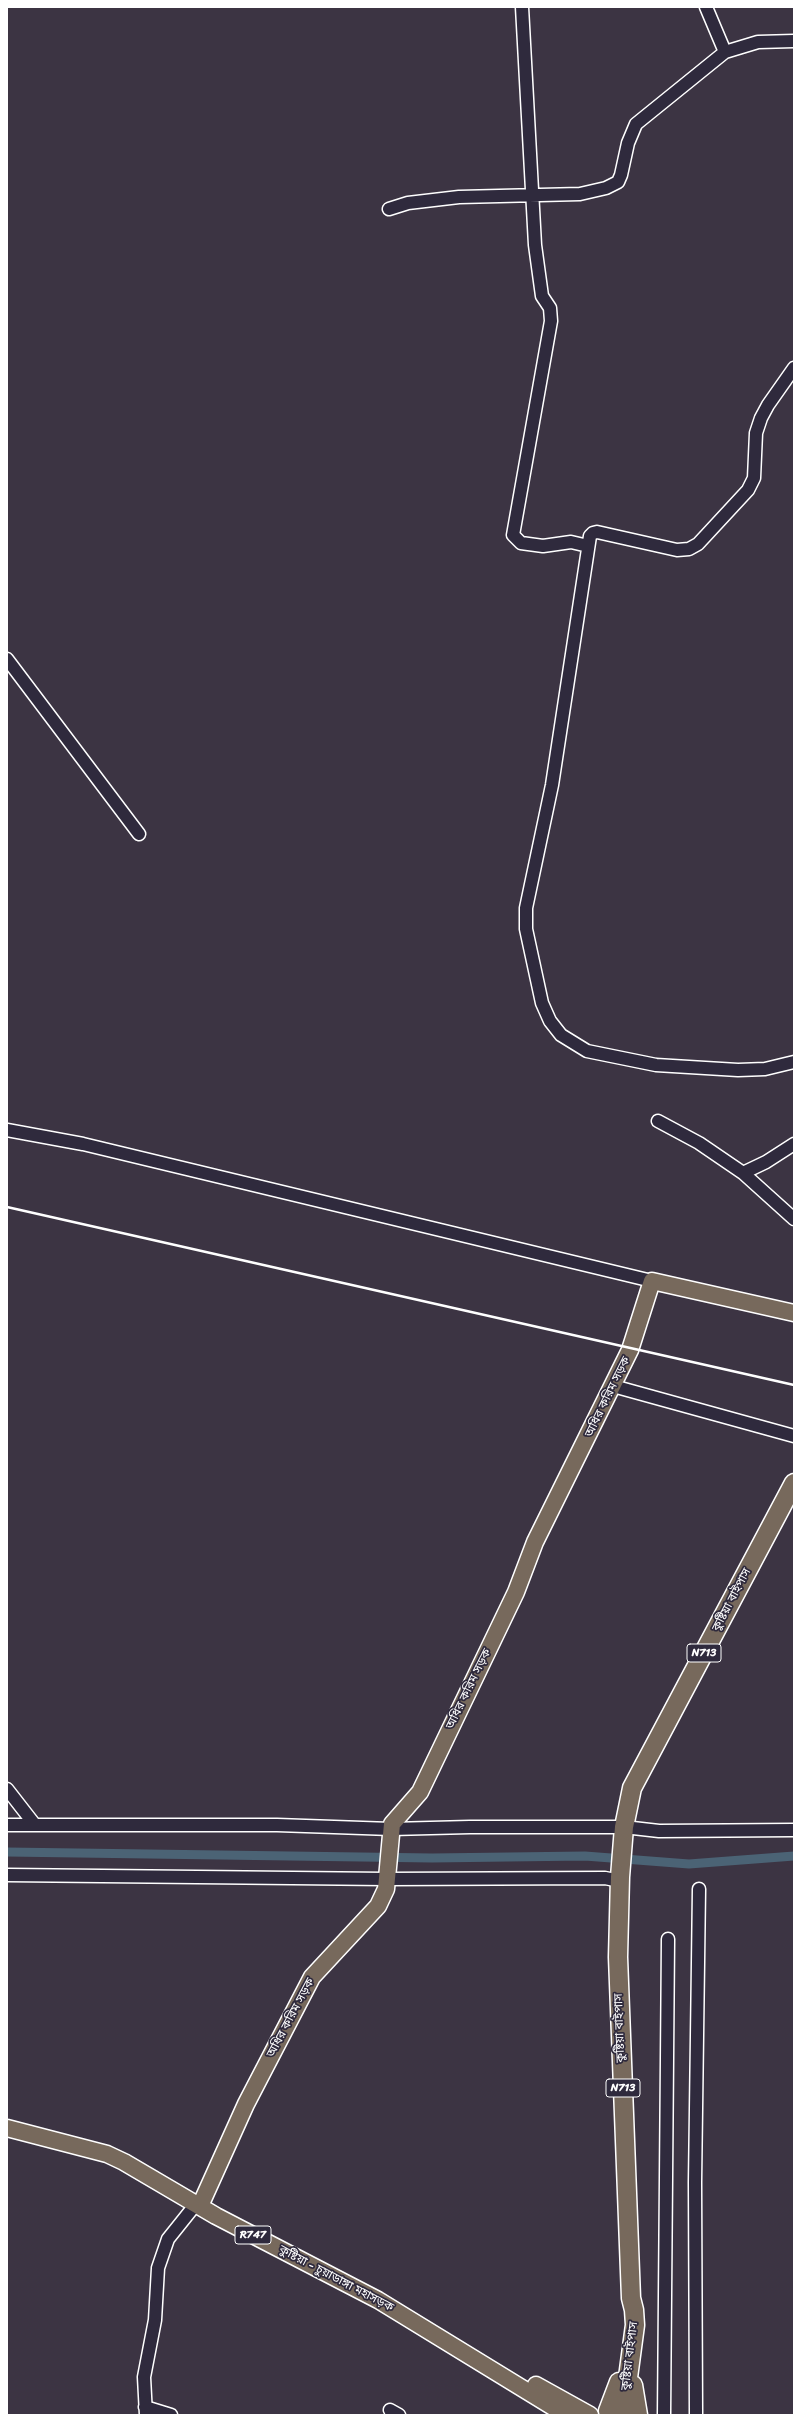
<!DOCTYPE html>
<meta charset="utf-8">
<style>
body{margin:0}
#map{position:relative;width:801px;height:2422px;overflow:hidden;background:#3c3443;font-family:Sriracha,sans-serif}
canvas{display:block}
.frame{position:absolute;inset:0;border:8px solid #fff;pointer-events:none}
</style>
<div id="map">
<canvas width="801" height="2422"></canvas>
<div class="frame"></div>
</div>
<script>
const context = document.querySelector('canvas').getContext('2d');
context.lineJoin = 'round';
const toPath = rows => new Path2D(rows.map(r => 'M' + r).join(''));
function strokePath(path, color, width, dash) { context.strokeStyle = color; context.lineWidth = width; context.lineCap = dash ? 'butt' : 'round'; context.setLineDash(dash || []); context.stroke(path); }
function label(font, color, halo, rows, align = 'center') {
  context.font = font + ' Sriracha,"Noto Sans Bengali",sans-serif'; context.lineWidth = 3.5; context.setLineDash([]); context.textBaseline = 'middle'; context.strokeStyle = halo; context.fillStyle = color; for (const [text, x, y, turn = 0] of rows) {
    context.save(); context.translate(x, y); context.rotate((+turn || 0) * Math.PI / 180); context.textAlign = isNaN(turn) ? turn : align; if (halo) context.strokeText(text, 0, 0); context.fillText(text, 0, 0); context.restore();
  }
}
strokePath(toPath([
 [7,1852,432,1858,585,1856,689,1864,794,1856]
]), '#4b6375', 9);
const minor = toPath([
 [522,7,535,245,542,296,550,308,551,321,513,535,521,543,543,546,571,542,588,546],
 [706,7,725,52],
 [389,209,408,203,459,197,580,194,606,188,618,182,621,175,628,143,636,124,725,52,758,42,794,41],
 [794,368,768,405,761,418,756,433,754,478,748,490,698,544,689,549,677,550,597,532,593,533,590,536,552,785,526,908,526,929,542,1003,550,1021,561,1035,587,1051,656,1065,738,1070,765,1069,794,1062],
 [7,659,139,834],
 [658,1121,699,1143,743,1173,794,1219],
 [7,1130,83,1144,652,1281],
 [743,1173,766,1162,794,1144],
 [613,1386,794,1436],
 [7,1789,35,1825],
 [7,1825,277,1825,391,1829,470,1827,624,1827,659,1831,794,1830],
 [7,1875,387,1879,605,1878,620,1881],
 [145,2407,171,2415],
 [390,2410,399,2415],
 [146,2415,144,2377,155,2320,158,2268,168,2239,196,2204],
 [664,2415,668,1939],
 [696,2415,695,2182,699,1889]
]);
const major = toPath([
 [7,2128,107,2154,124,2162,216,2216,378,2300,566,2415],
 [200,2206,246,2104,312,1977,378,1906,386,1889,392,1824,420,1792,516,1592,535,1542,630,1350,652,1281,794,1313],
 [536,2385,590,2415]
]);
const highway = toPath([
 [633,2385,638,2415],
 [608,2411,619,2382],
 [623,2415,635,2325,634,2310,631,2298,618,1957,620,1877,624,1827,632,1788,794,1483]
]);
strokePath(minor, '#fff', 15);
strokePath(major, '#fff', 19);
strokePath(highway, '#fff', 21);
strokePath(minor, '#2f2a3d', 12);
strokePath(major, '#77695c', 16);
strokePath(highway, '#77695c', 18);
strokePath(toPath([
 [7,1207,794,1385]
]), '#fff', 2.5);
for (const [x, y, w] of [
 [704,1653,34],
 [623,2088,34],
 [253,2235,36]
]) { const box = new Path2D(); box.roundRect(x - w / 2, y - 9, w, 18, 3); context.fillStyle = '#2f2a3d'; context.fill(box); strokePath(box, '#fff', 1); }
label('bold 11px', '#fff', null, [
 ["N713",704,1653],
 ["N713",623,2088],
 ["R747",253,2235]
]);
label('12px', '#fff', '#2f2a3d', [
 ["অধির করিম সড়ক",608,1397,-64],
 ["কুষ্টিয়া বাইপাস",732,1600,-62],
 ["অধির করিম সড়ক",469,1689,-64],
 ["অধির করিম সড়ক",291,2018,-62],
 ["কুষ্টিয়া বাইপাস",620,2028,-92],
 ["কুষ্টিয়া - চুয়াডাঙ্গা মহাসড়ক",336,2279,28],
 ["কুষ্টিয়া বাইপাস",630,2356,-83]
]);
</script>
